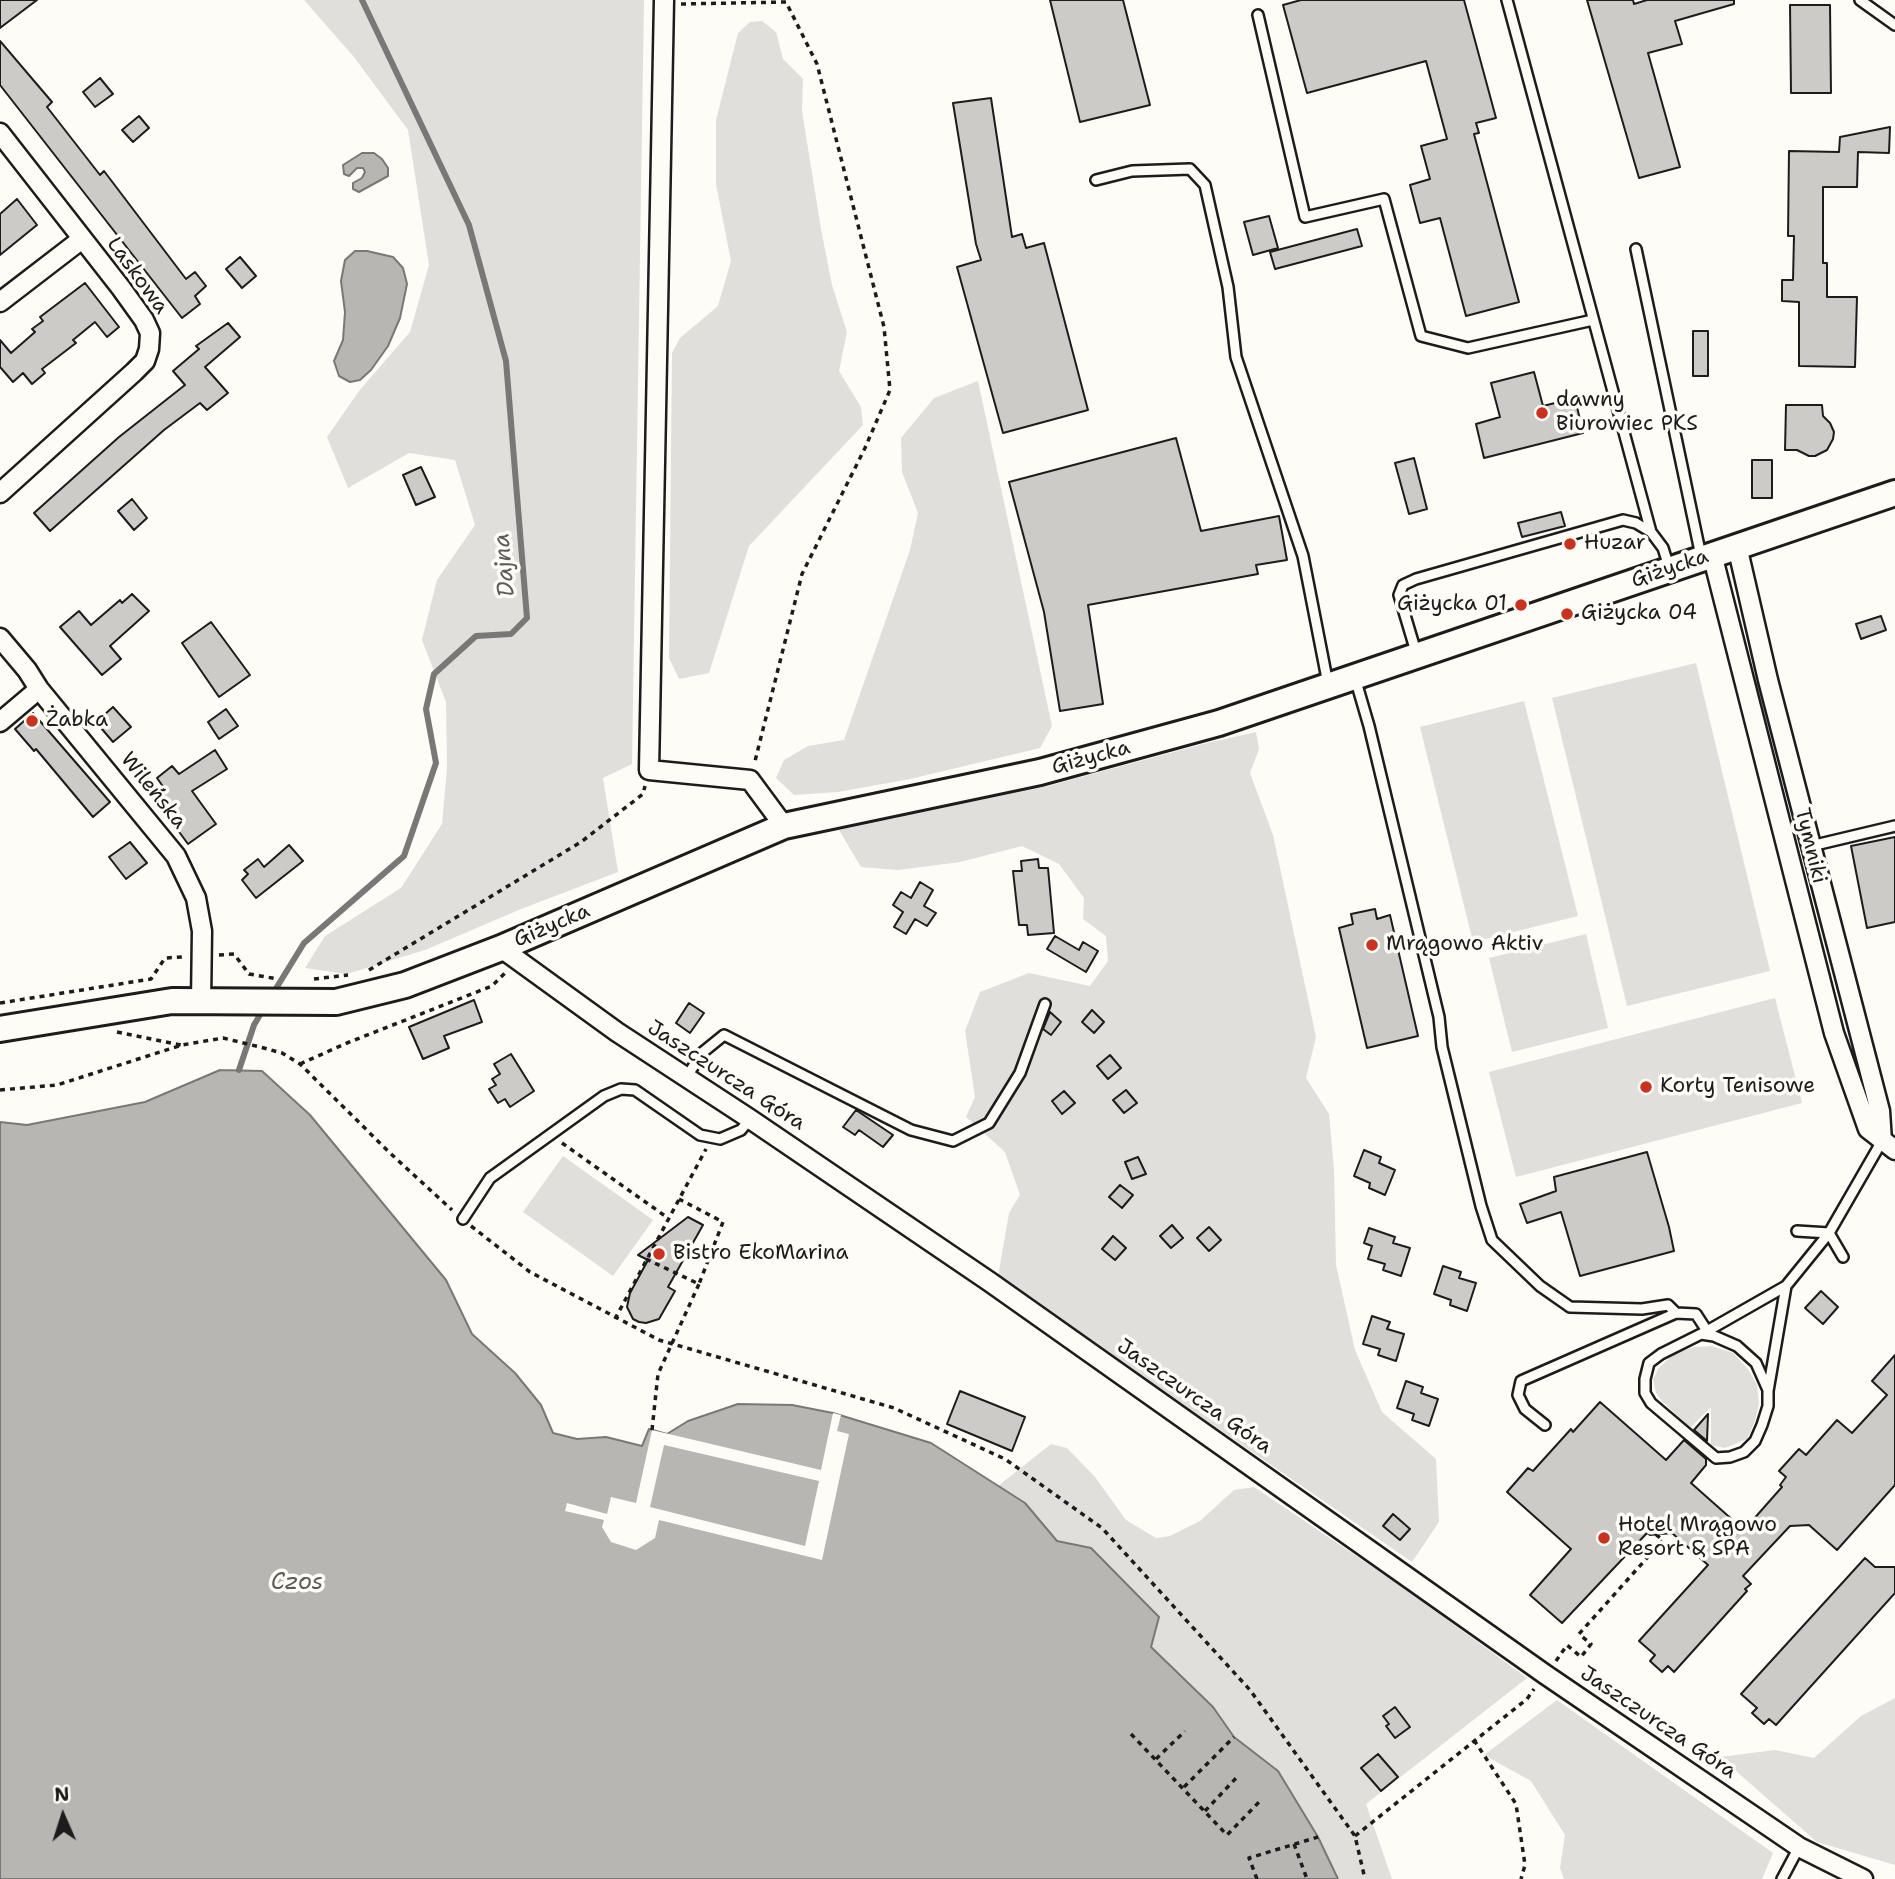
<!DOCTYPE html>
<meta charset="utf-8">
<style>
body{margin:0}
#map{position:relative;width:1895px;height:1879px;overflow:hidden;background:#fdfcf7;font-family:"Shantell Sans",sans-serif}
canvas{display:block}
.north{position:absolute;left:28px;top:1781px;width:70px;height:70px;-webkit-text-stroke:5px #fdfcf7;paint-order:stroke;rotate:357deg;font-size:19px;font-weight:700;line-height:28px;text-align:center;color:#1c1c1c}
.north::after{content:'';display:block;margin:auto;width:24px;height:32px;background:#1c1c1c;clip-path:polygon(50% 0,100% 100%,50% 72%,0 100%)}
</style>
<div id="map">
<canvas width="1895" height="1879"></canvas>
<div class="north">N</div>
</div>
<script>
const context = document.querySelector('canvas').getContext('2d');
context.lineJoin = 'round';
function paint(path, color) { context.fillStyle = color; context.fill(path, 'evenodd'); }
const toPath = rows => new Path2D(rows.map(r => 'M' + r).join(''));
function strokePath(path, color, width, dash) { context.strokeStyle = color; context.lineWidth = width; context.lineCap = dash ? 'butt' : 'round'; context.setLineDash(dash || []); context.stroke(path); }
function label(font, color, halo, rows, align = 'center') {
  context.font = font + ' "Shantell Sans",sans-serif'; context.lineWidth = 7; context.setLineDash([]); context.textBaseline = 'middle'; context.strokeStyle = halo; context.fillStyle = color; for (const [text, x, y, turn = 0] of rows) {
    context.save(); context.translate(x, y); context.rotate((+turn || 0) * Math.PI / 180); context.textAlign = isNaN(turn) ? turn : align; if (halo) context.strokeText(text, 0, 0); context.fillText(text, 0, 0); context.restore();
  }
}
paint(toPath([
 [304,0,644,0,632,764,603,778,618,872,521,909,425,950,347,974,305,968,325,936,401,888,442,824,447,768,446,702,422,640,437,580,475,525,455,460,409,453,348,488,327,437,359,391,410,332,429,265,408,130,354,57],
 [762,21,776,32,783,59,803,79,802,111,821,229,832,285,847,332,839,371,861,407,863,425,749,546,709,673,679,679,669,658,672,353,680,338,718,306,731,261,716,184,716,120,738,33,750,22],
 [978,381,1052,726,1040,748,910,779,838,792,794,795,776,778,784,760,808,746,844,740,910,550,918,513,902,472,901,438,934,398],
 [1696,663,1770,971,1627,1006,1552,698],
 [1524,701,1578,916,1473,942,1420,727],
 [1256,732,1259,749,1250,773,1273,835,1316,1037,1306,1078,1329,1114,1334,1169,1336,1265,1355,1350,1382,1412,1436,1459,1439,1522,1412,1562,998,1277,1009,1213,1020,1195,1005,1152,966,1117,975,1097,965,1031,980,992,1029,973,1090,986,1108,961,1106,936,1083,919,1084,898,1059,864,1022,846,960,862,898,870,861,867,839,830,1048,786,1203,744],
 [1586,934,1608,1028,1512,1052,1489,958],
 [1775,998,1802,1103,1516,1177,1489,1072],
 [563,1156,653,1220,613,1276,523,1212],
 [1712,1346,1733,1353,1748,1369,1757,1385,1759,1403,1755,1421,1747,1439,1725,1448,1711,1445,1711,1407,1690,1428,1662,1401,1656,1393,1653,1380,1658,1369,1673,1354,1694,1347],
 [1051,1444,1067,1448,1095,1477,1126,1520,1156,1538,1170,1536,1200,1521,1234,1490,1254,1487,1407,1590,1527,1678,1366,1804,1392,1879,1338,1879,1278,1771,1234,1737,1213,1707,1151,1647,1091,1548,1057,1541,1025,1503,998,1486],
 [1895,1698,1895,1865,1817,1842,1720,1757,1775,1750,1814,1758,1861,1716],
 [1557,1700,1773,1853,1762,1879,1564,1879,1560,1868,1565,1835,1531,1781,1484,1755]
]), '#e0dfdb');
const water = toPath([
 [362,153,374,153,382,159,388,168,388,176,359,192,353,189,353,183,362,178,365,172,363,168,357,168,349,176,344,174,343,165,362,153],
 [355,251,367,251,393,257,403,268,407,284,400,318,388,346,371,370,360,380,350,382,339,376,334,361,343,340,345,312,341,281,345,260,355,251],
 [220,1070,262,1071,310,1115,446,1280,472,1334,515,1373,541,1405,553,1433,577,1439,606,1437,642,1446,649,1429,667,1434,688,1421,738,1404,792,1405,833,1413,931,1443,1025,1503,1057,1541,1091,1548,1159,1617,1151,1647,1213,1707,1234,1737,1278,1771,1318,1837,1338,1879,0,1879,0,1122,27,1125,145,1102,220,1070]
]);
paint(water, '#b7b6b2');
strokePath(water, '#797876', 2);
paint(toPath([
 [833,1413,841,1415,837,1431,849,1434,822,1560,659,1520,655,1538,636,1550,611,1542,602,1527,604,1520,565,1511,567,1503,607,1514,611,1497,636,1503,652,1430,821,1470],
 [664,1445,819,1481,805,1546,650,1507]
]), '#fdfcf7');
strokePath(toPath([
 [272,995,304,943,404,856,436,763,426,709,434,674,476,636,511,634,527,618,506,361,469,225,362,0],
 [239,1070,254,1025,264,1008]
]), '#797876', 6);
const building = toPath([
 [0,0,37,0,0,28,0,0],
 [1050,0,1123,0,1150,105,1080,122,1050,0],
 [1301,0,1464,0,1496,118,1476,123,1479,133,1474,134,1519,302,1466,316,1440,218,1420,223,1410,185,1430,179,1421,146,1447,139,1426,61,1307,93,1283,5,1301,0],
 [1587,0,1633,0,1634,4,1647,0,1734,0,1734,4,1675,21,1682,44,1648,53,1680,167,1639,178,1587,0],
 [1790,5,1830,5,1831,93,1791,93,1790,5],
 [0,41,52,102,47,107,100,175,104,171,186,279,195,272,206,286,195,296,200,304,182,318,0,85,0,41],
 [100,78,113,94,95,107,83,92,100,78],
 [991,98,1012,237,1022,234,1026,248,1044,243,1088,410,1003,433,957,267,981,260,976,244,953,103,991,98],
 [139,116,149,128,133,142,122,130,139,116],
 [1890,127,1889,153,1858,152,1857,187,1823,187,1823,263,1827,263,1827,297,1857,297,1855,367,1799,366,1799,302,1782,301,1782,280,1793,280,1794,236,1788,236,1789,151,1839,152,1840,137,1890,127],
 [17,199,37,225,0,255,0,214,17,199],
 [1269,216,1278,248,1253,255,1244,222,1269,216],
 [1357,229,1362,246,1275,269,1270,252,1357,229],
 [240,257,256,276,242,288,226,269,240,257],
 [85,283,119,327,107,337,95,322,73,340,76,343,42,369,45,373,32,384,23,373,13,382,0,367,0,340,11,353,35,332,32,329,43,321,40,317,85,283],
 [228,323,240,337,205,367,228,393,207,410,200,403,164,430,50,531,34,513,119,437,185,385,173,371,199,349,196,346,228,323],
 [1693,331,1708,331,1708,376,1693,376,1693,331],
 [1534,372,1543,406,1575,398,1583,433,1484,458,1476,424,1500,417,1491,383,1534,372],
 [1786,405,1822,405,1823,416,1830,423,1834,432,1833,439,1827,450,1815,456,1809,456,1797,450,1785,450,1786,405],
 [1176,438,1201,531,1279,516,1287,560,1256,565,1258,574,1088,605,1103,704,1060,711,1044,612,1009,482,1176,438],
 [1414,458,1427,509,1409,514,1395,463,1414,458],
 [1752,460,1772,460,1772,498,1752,498,1752,460],
 [421,467,435,497,416,505,403,475,421,467],
 [132,499,147,518,134,530,118,511,132,499],
 [1561,512,1565,526,1522,537,1518,523,1561,512],
 [132,594,149,611,110,646,121,659,102,675,60,627,79,611,91,625,120,600,122,603,132,594],
 [1881,616,1886,630,1861,639,1856,624,1881,616],
 [211,622,250,675,219,697,182,643,211,622],
 [113,707,131,727,113,742,96,722,113,707],
 [226,709,238,726,219,739,208,722,226,709],
 [33,713,110,802,93,817,36,749,34,751,15,729,33,713],
 [215,750,227,769,192,791,216,824,188,844,177,829,182,826,157,792,164,788,157,778,172,766,179,774,215,750],
 [1895,837,1895,922,1867,928,1851,846,1895,837],
 [130,842,147,863,126,879,109,857,130,842],
 [289,845,303,861,256,898,242,880,248,874,244,870,258,859,264,867,289,845],
 [1038,859,1039,868,1048,868,1054,933,1028,935,1027,925,1019,925,1013,871,1022,871,1021,861,1038,859],
 [920,882,933,890,924,906,936,913,927,926,915,919,906,934,894,927,903,912,893,905,901,892,911,898,920,882],
 [1375,909,1377,919,1390,915,1418,1036,1367,1048,1339,928,1353,924,1351,914,1375,909],
 [1055,936,1079,950,1083,942,1098,951,1086,972,1047,949,1055,936],
 [474,1000,482,1022,444,1036,449,1048,423,1059,409,1027,474,1000],
 [689,1003,704,1013,690,1033,676,1023,689,1003],
 [1092,1010,1104,1022,1094,1033,1082,1022,1092,1010],
 [1050,1012,1061,1022,1051,1035,1043,1029,1050,1012],
 [511,1054,534,1091,510,1107,505,1099,498,1103,489,1089,496,1085,492,1079,500,1074,494,1064,511,1054],
 [1110,1055,1121,1068,1108,1079,1097,1066,1110,1055],
 [1126,1090,1137,1103,1124,1113,1113,1100,1126,1090],
 [1064,1091,1075,1103,1062,1114,1052,1101,1064,1091],
 [856,1110,893,1135,883,1147,859,1130,855,1135,843,1127,856,1110],
 [1364,1150,1381,1157,1379,1163,1395,1170,1385,1195,1369,1188,1370,1183,1354,1176,1364,1150],
 [1647,1152,1669,1227,1674,1251,1580,1276,1561,1212,1527,1223,1520,1204,1556,1191,1554,1177,1647,1152],
 [1138,1157,1146,1174,1132,1179,1125,1162,1138,1157],
 [1120,1185,1133,1195,1122,1208,1109,1197,1120,1185],
 [688,1217,703,1225,668,1287,675,1291,659,1319,646,1323,639,1322,633,1319,627,1307,630,1293,648,1260,638,1255,688,1217],
 [1172,1225,1183,1238,1171,1248,1160,1236,1172,1225],
 [1209,1227,1221,1240,1209,1251,1197,1238,1209,1227],
 [1369,1228,1395,1237,1393,1243,1410,1248,1401,1276,1383,1270,1385,1264,1368,1259,1372,1246,1364,1243,1369,1228],
 [1113,1236,1126,1248,1115,1260,1102,1249,1113,1236],
 [1443,1266,1461,1272,1459,1278,1476,1283,1467,1311,1450,1305,1451,1300,1434,1294,1443,1266],
 [1821,1291,1838,1307,1823,1324,1805,1308,1821,1291],
 [1372,1316,1390,1322,1387,1329,1404,1334,1396,1361,1378,1355,1380,1349,1363,1344,1372,1316],
 [1895,1355,1895,1485,1837,1550,1809,1525,1790,1526,1743,1576,1751,1584,1745,1589,1747,1591,1674,1672,1668,1666,1662,1672,1650,1661,1655,1655,1639,1641,1708,1565,1672,1533,1650,1535,1647,1533,1562,1623,1530,1595,1571,1549,1507,1492,1528,1468,1533,1471,1571,1429,1573,1432,1600,1402,1666,1460,1684,1440,1706,1459,1706,1465,1691,1483,1744,1530,1782,1487,1780,1485,1786,1477,1779,1471,1799,1449,1806,1455,1837,1420,1852,1433,1887,1395,1872,1381,1895,1355],
 [1406,1381,1423,1387,1421,1393,1438,1399,1429,1426,1412,1420,1414,1414,1397,1408,1406,1381],
 [960,1391,1025,1417,1012,1451,947,1424,960,1391],
 [1708,1414,1707,1441,1694,1430,1708,1414],
 [1393,1514,1410,1529,1400,1540,1383,1526,1393,1514],
 [1865,1558,1875,1567,1895,1567,1895,1593,1776,1725,1769,1719,1764,1724,1752,1713,1757,1708,1741,1694,1865,1558],
 [1395,1707,1410,1727,1395,1738,1386,1726,1389,1724,1383,1716,1395,1707],
 [1378,1754,1398,1777,1381,1791,1361,1768,1378,1754]
]);
paint(building, '#cccbc8');
strokePath(building, '#1c1c1c', 2);
const lane = toPath([
 [1507,0,1651,532],
 [1860,0,1895,25],
 [1258,15,1305,217,1384,199,1421,336,1468,348,1593,320],
 [1096,180,1132,171,1190,169,1205,185,1228,287,1236,357,1303,556,1328,684],
 [1636,249,1701,556],
 [1416,652,1399,595,1403,585,1416,579,1623,520,1636,523,1651,532,1663,548,1669,567],
 [1355,678,1369,726,1439,1017,1442,1047,1481,1206,1492,1240,1540,1286,1570,1307,1642,1309,1668,1305,1676,1313],
 [1811,846,1895,826],
 [687,1076,703,1052,724,1035,911,1130,953,1141,989,1123,1020,1073,1045,1004],
 [463,1219,490,1178,604,1096,621,1089,635,1090,700,1135,720,1139,741,1130,750,1119],
 [1797,1231,1829,1233,1843,1257],
 [1786,1286,1768,1391,1768,1406,1762,1425,1755,1441,1744,1452,1730,1457,1716,1458,1651,1403,1645,1393,1645,1379,1649,1363,1661,1354,1707,1331,1786,1286,1829,1233,1882,1141],
 [1701,1334,1714,1336,1737,1346,1756,1363,1768,1390],
 [1545,1425,1525,1409,1518,1395,1521,1381,1676,1313,1696,1314,1707,1331],
 [1782,1879,1799,1847]
]);
const street = toPath([
 [664,0,649,770,750,780,784,826],
 [0,133,121,288,144,320,150,333,149,349,145,361,134,372,0,493],
 [0,302,82,239],
 [1737,546,1768,680,1880,1111,1882,1141],
 [1712,554,1834,1033,1868,1129,1895,1150],
 [0,638,27,670,39,689,176,856,196,898,202,931,201,1002],
 [0,722,39,689],
 [501,948,617,1032,750,1119,990,1282,1546,1675,1799,1847,1863,1879]
]);
const secondary = toPath([
 [0,1029,172,1001,336,1002,405,985,501,948,784,826,1040,772,1219,723,1895,493]
]);
strokePath(lane, '#1c1c1c', 14);
strokePath(street, '#1c1c1c', 23);
strokePath(secondary, '#1c1c1c', 30);
strokePath(toPath([
 [681,4,786,2,817,64,884,327,890,390,865,448,802,574,754,765],
 [219,955,234,954,249,974,278,979],
 [369,970,581,842,643,794,645,786],
 [314,979,348,975],
 [0,1003,151,979,165,958,183,957],
 [117,1032,181,1045],
 [300,1064,347,1043,492,986,505,973],
 [0,1090,57,1085,182,1045,223,1038,260,1047,282,1053,300,1064,390,1153,452,1210],
 [562,1143,668,1218],
 [471,1226,530,1272,659,1340,894,1408,1005,1459,1102,1528,1250,1690,1355,1836,1365,1879],
 [646,1259,699,1284,723,1222,679,1199],
 [615,1319,706,1149],
 [652,1430,658,1374,699,1284],
 [1556,1661,1567,1645,1581,1657,1591,1644,1579,1634,1663,1540,1654,1533],
 [1131,1734,1227,1835,1262,1799],
 [1474,1740,1516,1804,1525,1865,1521,1879],
 [1156,1759,1185,1731],
 [1184,1787,1234,1737],
 [1205,1811,1239,1775],
 [1355,1836,1527,1699,1534,1689],
 [1294,1844,1307,1879],
 [1257,1879,1249,1858,1318,1837]
]), '#1c1c1c', 3.5, [5, 5]);
strokePath(lane, '#fdfcf7', 9);
strokePath(street, '#fdfcf7', 18);
strokePath(secondary, '#fdfcf7', 24);
for (const [x, y, r, color] of [
 [1542,413,7,"#c8321e"],
 [1570,544,7,"#c8321e"],
 [1521,605,7,"#c8321e"],
 [1567,614,7,"#c8321e"],
 [32,721,7,"#c8321e"],
 [1372,945,7,"#c8321e"],
 [1646,1087,7,"#c8321e"],
 [659,1254,7,"#c8321e"],
 [1604,1538,7,"#c8321e"]
]) { const dot = new Path2D(); dot.arc(x, y, r, 0, 2 * Math.PI); context.fillStyle = color; context.fill(dot); strokePath(dot, '#fdfcf7', 2.5); }
label('21px', '#1c1c1c', '#fdfcf7', [
 ["Laskowa",137,276,54],
 ["Giżycka",1670,569,-19],
 ["Giżycka",1091,758,-15],
 ["Wileńska",153,791,51],
 ["Tymniki",1810,846,76],
 ["Giżycka",552,926,-23],
 ["Jaszczurcza Góra",726,1076,33],
 ["Jaszczurcza Góra",1194,1397,35],
 ["Jaszczurcza Góra",1658,1723,34]
]);
label('21px', '#1c1c1c', '#fdfcf7', [
 ["dawny",1556,401],
 ["Biurowiec PKS",1556,425],
 ["Huzar",1584,544],
 ["Giżycka 01",1507,605,"right"],
 ["Giżycka 04",1581,614],
 ["Żabka",46,721],
 ["Mrągowo Aktiv",1386,945],
 ["Korty Tenisowe",1660,1087],
 ["Bistro EkoMarina",673,1254],
 ["Hotel Mrągowo",1618,1526],
 ["Resort & SPA",1618,1550]
], 'left');
label('italic 23px', '#5a5a58', '#fdfcf7', [
 ["Dajna",505,565,-95],
 ["Czos",297,1583]
]);
</script>
